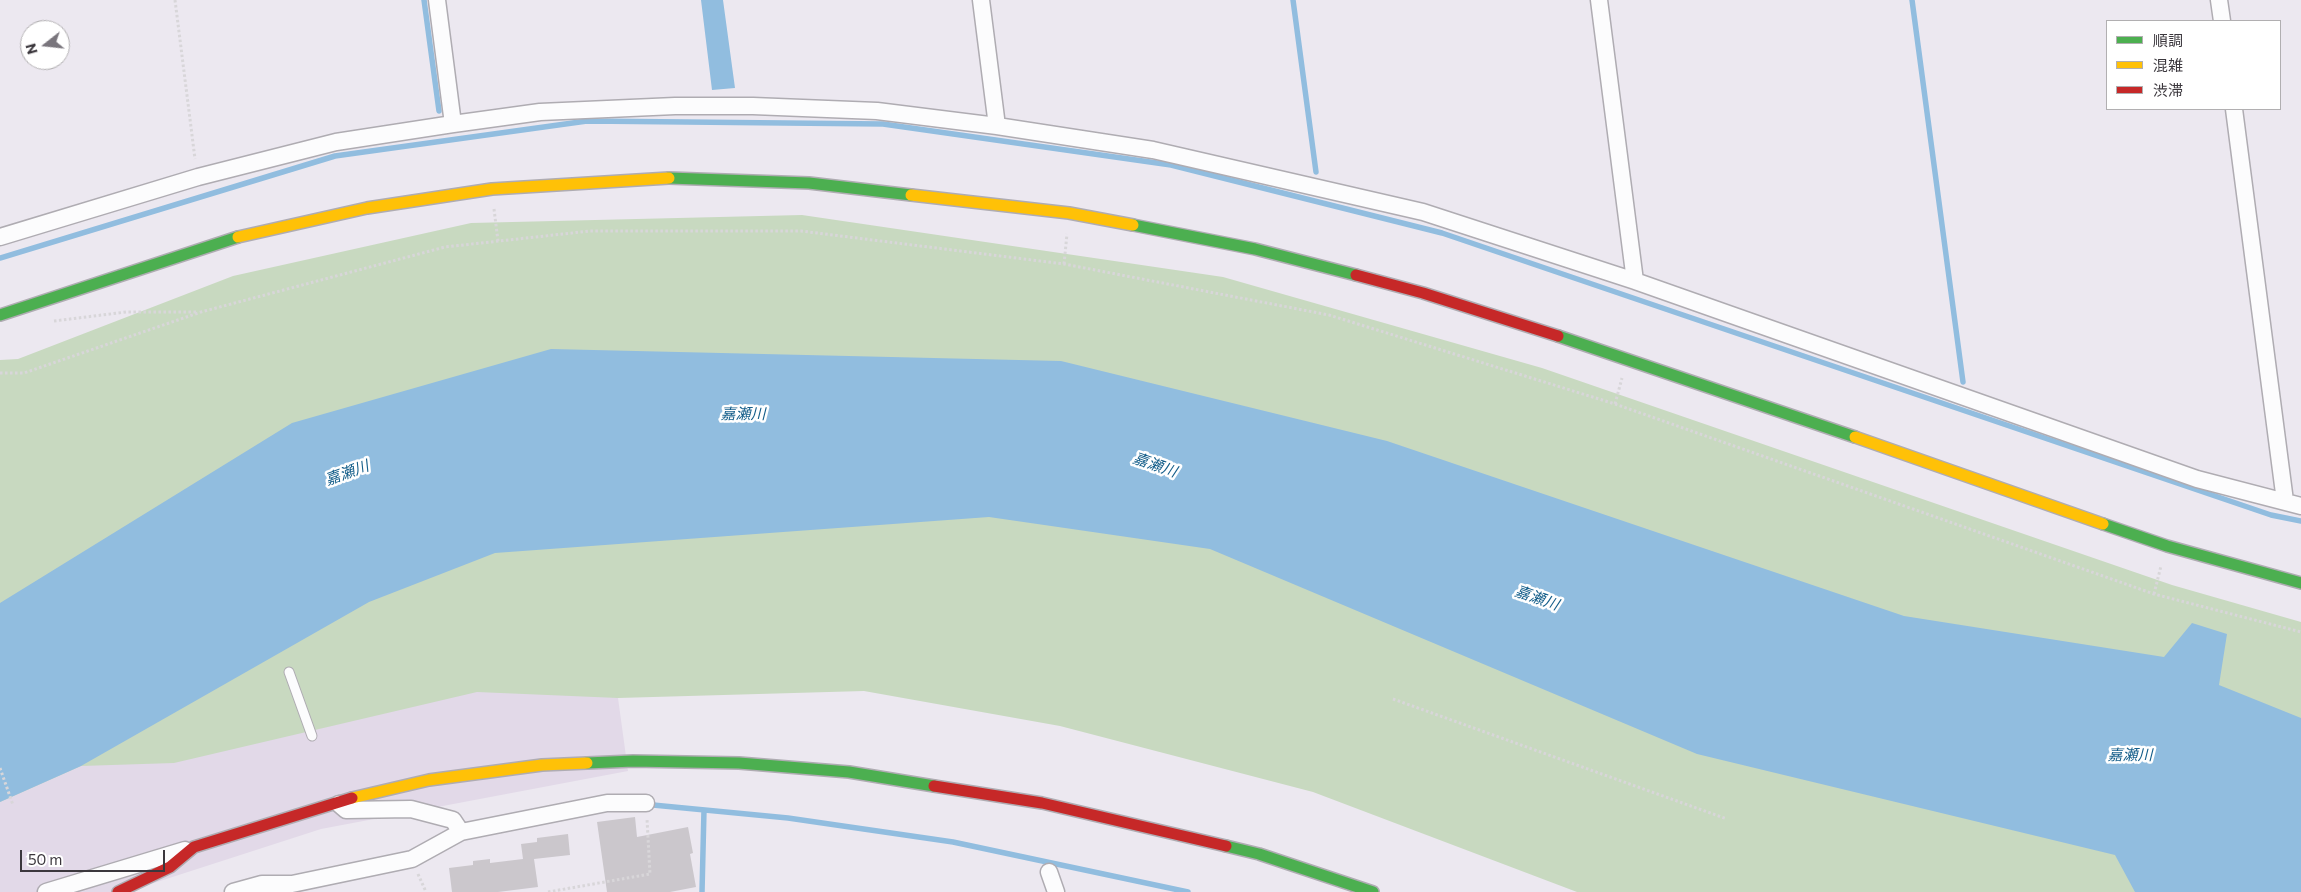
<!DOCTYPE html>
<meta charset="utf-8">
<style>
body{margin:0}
#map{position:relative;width:2301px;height:892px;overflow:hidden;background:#ece8f0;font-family:Commissioner,"Noto Sans JP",sans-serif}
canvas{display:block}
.legend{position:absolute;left:2106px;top:20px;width:175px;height:90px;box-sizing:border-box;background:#fff;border:1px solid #b1afb1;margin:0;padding:6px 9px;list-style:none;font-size:15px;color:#3b373d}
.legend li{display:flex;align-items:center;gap:10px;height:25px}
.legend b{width:25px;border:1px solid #b1afb1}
.north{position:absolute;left:20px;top:20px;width:50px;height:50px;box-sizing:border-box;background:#fff;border:1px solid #b1afb1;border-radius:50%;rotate:254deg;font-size:14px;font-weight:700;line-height:20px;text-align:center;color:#3b373d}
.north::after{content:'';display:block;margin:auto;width:18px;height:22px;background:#79757c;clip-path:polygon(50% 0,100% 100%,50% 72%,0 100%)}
.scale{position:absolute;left:20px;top:850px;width:145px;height:22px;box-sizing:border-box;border:2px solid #3b373d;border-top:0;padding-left:6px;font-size:15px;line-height:18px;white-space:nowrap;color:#3b373d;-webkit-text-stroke:4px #fff;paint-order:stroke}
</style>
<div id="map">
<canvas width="2301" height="892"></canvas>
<ul class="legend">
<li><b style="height:6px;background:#4caf50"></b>順調</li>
<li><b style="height:6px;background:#ffc107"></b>混雑</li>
<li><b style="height:6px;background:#c62828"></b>渋滞</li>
</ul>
<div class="north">N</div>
<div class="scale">50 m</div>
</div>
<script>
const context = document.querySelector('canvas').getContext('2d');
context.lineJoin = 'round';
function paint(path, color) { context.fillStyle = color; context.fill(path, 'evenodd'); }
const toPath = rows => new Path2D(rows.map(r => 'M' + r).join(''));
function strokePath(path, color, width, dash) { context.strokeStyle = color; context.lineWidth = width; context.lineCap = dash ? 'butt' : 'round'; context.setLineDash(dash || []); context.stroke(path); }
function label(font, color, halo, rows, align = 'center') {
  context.font = font + ' Commissioner,"Noto Sans JP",sans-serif'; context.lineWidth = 5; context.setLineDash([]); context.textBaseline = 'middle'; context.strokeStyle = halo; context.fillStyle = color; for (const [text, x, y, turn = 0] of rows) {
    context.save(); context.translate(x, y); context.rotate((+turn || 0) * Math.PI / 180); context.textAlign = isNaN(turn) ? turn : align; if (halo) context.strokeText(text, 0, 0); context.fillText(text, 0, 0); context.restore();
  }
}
paint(toPath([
 [347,502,618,698,628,771,321,829,126,892,0,892,0,702]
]), '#e2d9e8');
paint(toPath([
 [802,215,1223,277,1542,368,2172,585,2301,622,2301,752,2161,691,1066,386,0,626,0,360,18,359,233,276,471,223],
 [992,496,1235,540,2148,847,2161,892,1577,892,1313,792,1060,726,864,691,618,698,477,692,174,763,81,766,0,802,0,784,487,538]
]), '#c8d9c0');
paint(toPath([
 [701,0,723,0,735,88,712,90],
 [551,349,1061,361,1387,441,1904,616,2164,657,2192,623,2227,634,2219,685,2301,718,2301,892,2135,892,2115,855,1697,754,1210,549,989,517,495,553,369,602,81,766,0,802,0,603,292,423]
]), '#91bddf');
strokePath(toPath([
 [424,0,439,111],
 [1293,0,1316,172],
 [1912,0,1963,382],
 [0,258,335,156,587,121,883,124,1171,165,1442,233,2271,515,2301,521],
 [653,805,788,818,953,842,1188,892],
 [702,892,704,810]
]), '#91bddf', 5.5);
paint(toPath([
 [635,817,637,837,688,827,693,853,690,854,696,887,670,892,607,892,597,822],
 [568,834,570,855,534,859,538,887,498,892,452,892,449,868,473,865,473,861,490,859,490,863,523,859,521,844,537,842,537,838]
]), '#cbc7cc');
const lane = toPath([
 [289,672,312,736]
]);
const street = toPath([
 [437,0,453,124],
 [981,0,997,126],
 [1599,0,1635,281],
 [2219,0,2222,21],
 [2234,109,2285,501],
 [0,237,198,177,336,142,453,124,540,112,675,106,753,106,877,111,997,126,1153,150,1423,212,1635,281,2197,479,2301,506],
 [339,804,346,810,411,809,453,820,461,832],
 [1049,872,1056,892],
 [46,892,185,850],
 [233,892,262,884,292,884,412,859,461,832,607,803,646,803]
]);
const fast = toPath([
 [669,178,809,183,911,195],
 [1133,225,1255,249,1356,275],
 [0,315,238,237],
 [1558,336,1855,437],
 [2103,524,2167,546,2301,583],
 [587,763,633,761,739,763,849,772,934,786],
 [1226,846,1259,854,1373,892]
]);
const slow = toPath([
 [911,195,1069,213,1133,225],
 [238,237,367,208,492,189,669,178],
 [1855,437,2103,524],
 [352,798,429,780,542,765,587,763]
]);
const jam = toPath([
 [1356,275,1423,293,1558,336],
 [934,786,1042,803,1226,846],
 [118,892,170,867,194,847,352,798]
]);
strokePath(lane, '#afacb2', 11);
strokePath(street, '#afacb2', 19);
strokePath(fast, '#afacb2', 14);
strokePath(slow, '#afacb2', 14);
strokePath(jam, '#afacb2', 14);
strokePath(toPath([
 [175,0,195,159],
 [494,209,498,241],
 [1064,264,1067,234],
 [54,321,126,312,198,312],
 [0,373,24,373,201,312,445,247,590,231,801,231,1064,264,1329,315,1615,404,2154,594,2301,632],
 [1615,404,1622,378],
 [2154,594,2161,566],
 [1393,699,1727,819],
 [0,768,13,805],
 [418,874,426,892],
 [548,892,650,874,647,819]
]), '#d8d6d9', 3, [2.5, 2.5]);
strokePath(lane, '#fcfcfd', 9);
strokePath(street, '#fcfcfd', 16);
strokePath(fast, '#4caf50', 11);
strokePath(slow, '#ffc107', 11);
strokePath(jam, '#c62828', 11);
label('italic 15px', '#145e8a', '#fff', [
 ["嘉瀬川",743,414],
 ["嘉瀬川",1155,465,19],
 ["嘉瀬川",347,473,-20],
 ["嘉瀬川",1537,598,19],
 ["嘉瀬川",2130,755]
]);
</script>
